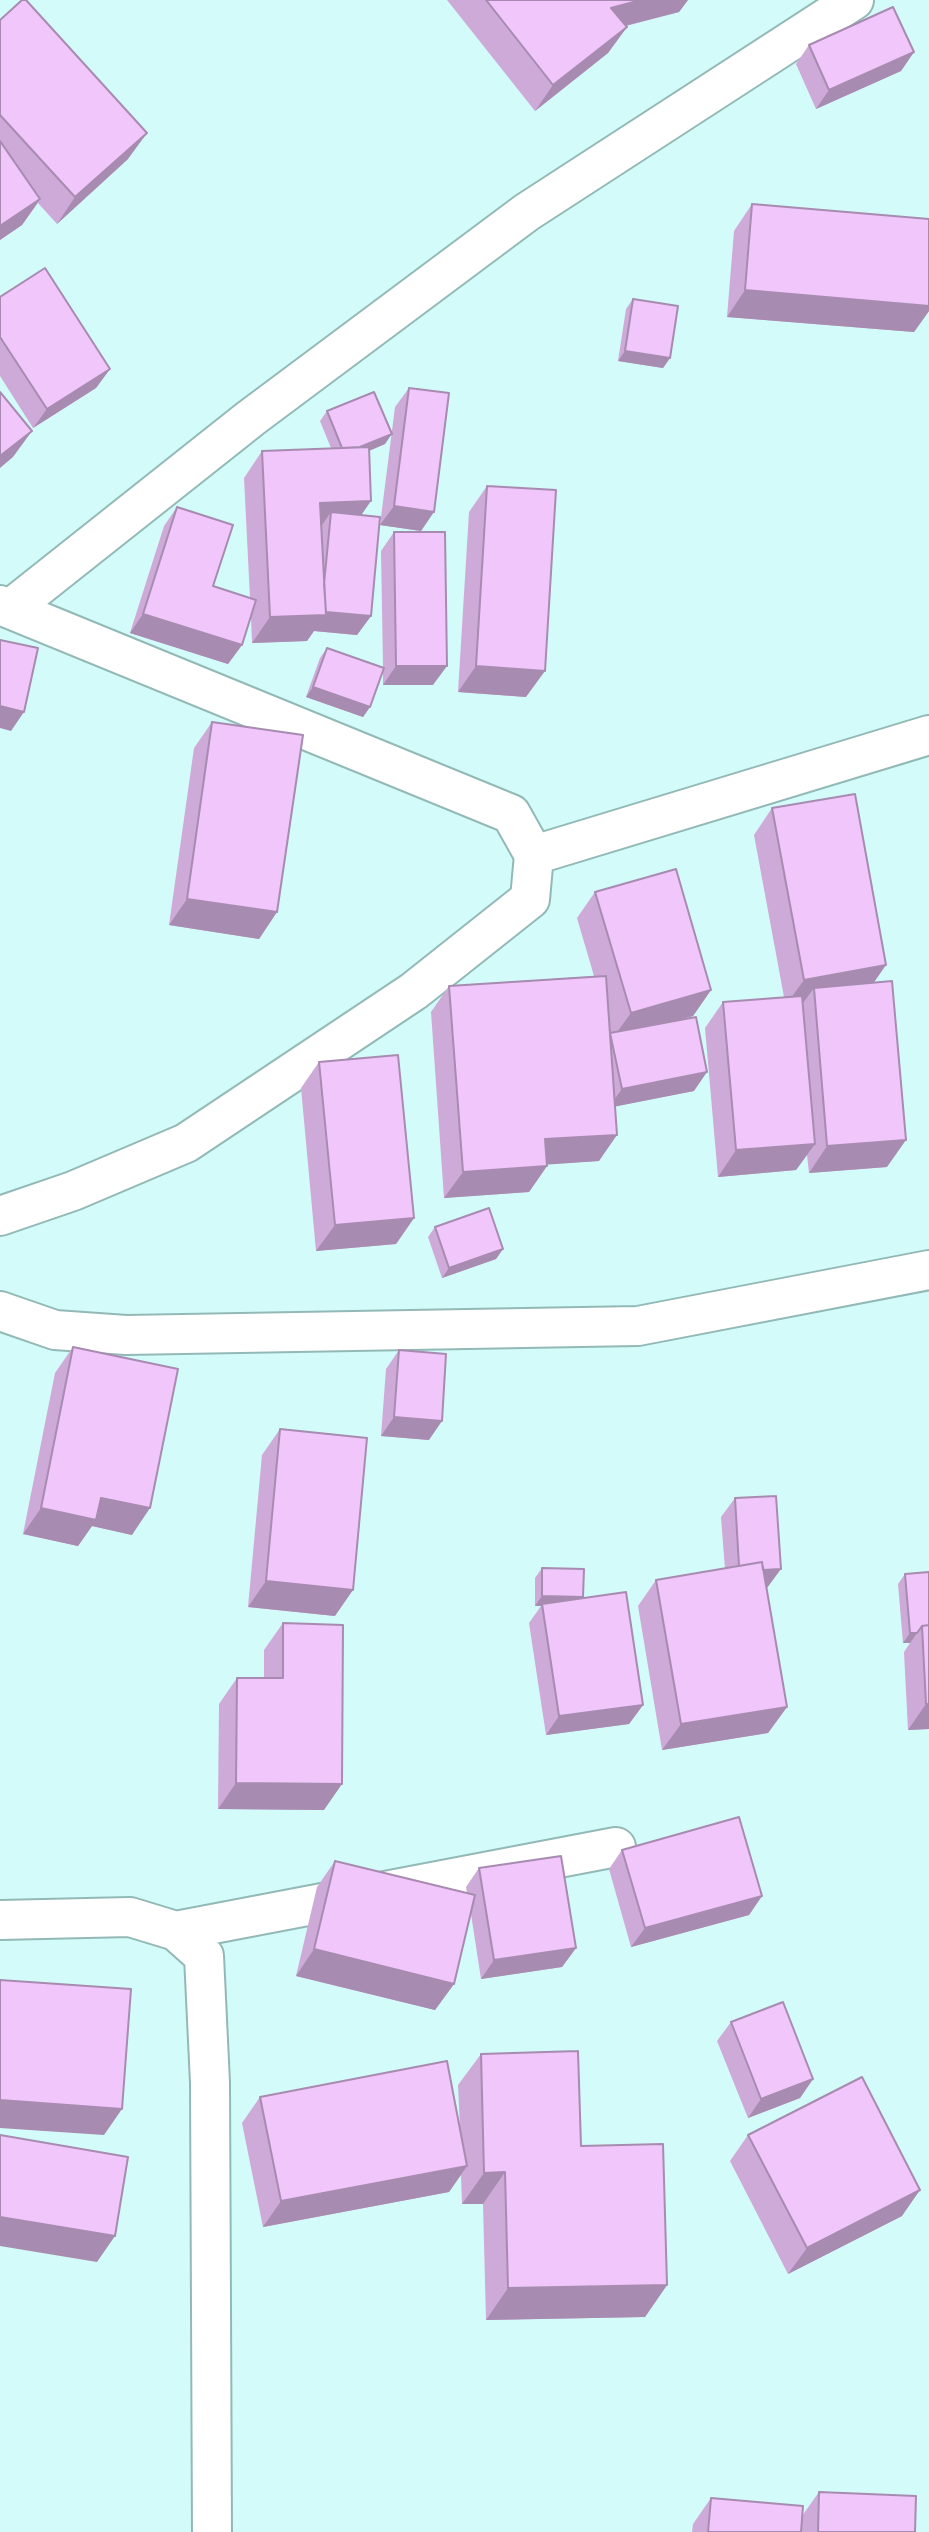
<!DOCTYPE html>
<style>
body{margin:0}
canvas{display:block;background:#d3fbf9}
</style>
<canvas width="929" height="2532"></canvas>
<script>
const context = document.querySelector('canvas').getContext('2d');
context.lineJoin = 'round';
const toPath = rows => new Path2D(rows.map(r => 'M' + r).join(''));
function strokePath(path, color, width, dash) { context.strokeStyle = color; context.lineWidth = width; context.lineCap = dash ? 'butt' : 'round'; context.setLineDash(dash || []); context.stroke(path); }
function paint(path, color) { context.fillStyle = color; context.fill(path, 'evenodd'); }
const minor = toPath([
 [0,605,511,814,534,855,530,899,414,991,186,1143,73,1191,0,1216],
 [10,609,251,418,527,212,854,0],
 [534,855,929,735],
 [0,1311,55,1330,126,1335,638,1326,929,1270],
 [0,1920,130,1917,176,1931,204,1956,210,2083,212,2532],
 [176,1931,616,1847]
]);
strokePath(minor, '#93b9b6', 42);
strokePath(minor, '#fff', 38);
paint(toPath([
 [447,0,688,0,679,12,626,26,627,27,608,53,535,111],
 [0,20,128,159,57,224,38,203,22,225,0,240],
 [809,45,914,52,901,71,816,109,796,64],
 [752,204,929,219,929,311,914,332,727,317,734,231],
 [0,297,110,369,96,388,33,428,0,376],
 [633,299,670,358,663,368,618,361,626,309],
 [409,388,421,531,380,525,395,407],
 [327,411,385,444,369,451,361,515,371,616,357,635,314,631,307,641,252,643,251,617,242,645,228,664,130,633,164,526,177,507,213,586,250,598,244,478,262,451,331,448,320,421],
 [487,486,526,697,458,692,469,512],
 [394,532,433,685,383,685,383,671,370,707,363,717,306,697,320,658,327,648,383,667,381,551],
 [212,722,277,912,259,939,169,925,194,748],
 [772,808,874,983,887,1167,809,1173,807,1155,796,1170,718,1177,705,1028,723,1002,784,997,754,835],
 [595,892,711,990,693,1016,677,1020,694,1091,615,1106,599,1161,547,1164,547,1166,529,1192,444,1198,431,1012,449,986,594,976,577,918],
 [319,1062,414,1218,396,1244,316,1251,301,1088],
 [435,1227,503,1249,496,1259,442,1278,428,1237],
 [73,1347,132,1535,92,1526,78,1546,23,1534,55,1373],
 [399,1350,429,1440,381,1436,386,1369],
 [280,1429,335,1616,248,1607,262,1455],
 [735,1498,767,1588,787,1707,768,1733,662,1750,638,1606,656,1580,725,1569,721,1517],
 [542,1568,583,1597,582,1599,643,1705,629,1724,546,1735,529,1623,541,1606,535,1606,535,1578],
 [929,1572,929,1729,908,1730,904,1652,910,1643,903,1643,898,1584,905,1574],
 [283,1623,324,1810,218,1809,219,1704,237,1678,264,1678,264,1650],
 [622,1850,762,1896,749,1915,631,1947,609,1869],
 [335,1861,467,1893,466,1887,479,1868,576,1948,562,1967,481,1979,471,1914,454,1984,435,2010,296,1976,317,1887],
 [731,2022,813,2079,800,2098,748,2118,717,2041],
 [481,2054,581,2146,667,2285,645,2317,486,2320,483,2204,462,2204,461,2175,449,2192,263,2227,242,2123,260,2097,460,2128,458,2085],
 [748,2135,902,2216,788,2274,730,2161],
 [819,2492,915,2532,692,2532,693,2524,711,2498,802,2516]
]), '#ceaad8');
paint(toPath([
 [641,0,688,0,679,12,593,34,611,8],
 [627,27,608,53,535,111,553,85],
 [914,52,901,71,816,109,829,90],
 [147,133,128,159,57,224,75,197],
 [40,199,22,225,0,240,0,226],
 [745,290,929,306,929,311,914,332,727,317],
 [625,351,670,358,663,368,618,361],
 [110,369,96,388,33,428,47,409],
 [32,431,13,457,0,468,0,456],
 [392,434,385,444,338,464,345,454],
 [371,501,353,527,331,512,320,528,320,503],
 [394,506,434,512,421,531,380,525],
 [322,612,371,616,357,635,314,631,307,641,252,643,270,617],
 [143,614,242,645,228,664,130,633],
 [396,666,447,666,433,685,383,685],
 [476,666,545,671,526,697,458,692],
 [313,687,370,707,363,717,306,697],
 [0,706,24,712,11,731,0,728],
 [187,899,277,912,259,939,169,925],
 [886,965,868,991,814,988,803,1003,785,1006,804,980],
 [711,990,693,1016,612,1039,631,1013],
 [707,1072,694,1091,608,1108,622,1089],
 [617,1135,599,1161,527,1166,545,1139],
 [906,1140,887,1167,809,1173,827,1146],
 [815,1144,796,1170,718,1177,736,1150],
 [547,1166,529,1192,444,1198,463,1172],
 [414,1218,396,1244,316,1251,335,1225],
 [503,1249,496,1259,442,1278,449,1268],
 [394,1417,442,1421,429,1440,381,1436],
 [101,1498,150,1508,132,1535,92,1526,78,1546,23,1534,41,1508],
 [781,1569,767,1588,726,1591,739,1572],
 [266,1581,353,1590,335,1616,248,1607],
 [542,1596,583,1597,576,1607,542,1604,541,1606,535,1606],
 [910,1633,917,1633,910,1643,903,1643],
 [926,1704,929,1704,929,1729,908,1730],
 [643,1705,629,1724,546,1735,559,1716],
 [787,1707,768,1733,662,1750,681,1724],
 [236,1783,342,1784,324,1810,218,1809],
 [762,1896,749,1915,631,1947,645,1928],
 [576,1948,562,1967,481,1979,494,1960],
 [314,1949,454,1984,435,2010,296,1976],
 [813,2079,800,2098,748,2118,761,2099],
 [0,2100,122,2109,104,2135,0,2128],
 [467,2166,449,2192,263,2227,281,2201],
 [505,2172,483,2204,462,2204,484,2173],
 [920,2190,902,2216,788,2274,807,2248],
 [0,2217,115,2236,97,2262,0,2246],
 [667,2285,645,2317,486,2320,508,2288]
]), '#a88bb0');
const building = toPath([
 [22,0,26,0,147,133,75,197,0,115,0,20,22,0],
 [486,0,641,0,611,8,627,27,553,85,486,0],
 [893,7,914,52,829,90,809,45,893,7],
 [0,141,40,199,0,226,0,141],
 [752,204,929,219,929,306,745,290,752,204],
 [45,268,110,369,47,409,0,337,0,297,45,268],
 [633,299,678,306,670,358,625,351,633,299],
 [409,388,449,393,434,512,394,506,409,388],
 [0,392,32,431,0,456,0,392],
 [374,392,392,434,360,447,342,448,327,411,374,392],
 [369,447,371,501,320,503,326,615,270,617,262,451,369,447],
 [487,486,556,490,545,671,476,666,487,486],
 [177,507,233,525,213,586,256,600,242,645,143,614,177,507],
 [331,512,380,517,371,616,326,612,324,584,331,512],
 [394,532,445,532,447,666,396,666,394,532],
 [0,640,38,648,24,712,0,706,0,640],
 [327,648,384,668,370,707,313,687,327,648],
 [212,722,303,735,277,912,187,899,212,722],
 [855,794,886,965,804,980,772,808,855,794],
 [676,869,711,990,631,1013,595,892,676,869],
 [606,976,617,1135,545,1139,547,1166,463,1172,449,986,606,976],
 [892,981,906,1140,827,1146,814,988,892,981],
 [802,996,815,1144,736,1150,723,1002,802,996],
 [696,1017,707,1072,622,1089,610,1033,696,1017],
 [398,1055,414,1218,335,1225,319,1062,398,1055],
 [489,1208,503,1249,449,1268,435,1227,489,1208],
 [73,1347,178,1369,150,1508,101,1498,96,1520,41,1508,73,1347],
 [399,1350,446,1354,442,1421,394,1417,399,1350],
 [280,1429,367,1438,353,1590,266,1581,280,1429],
 [776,1496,781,1569,763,1570,762,1562,739,1566,735,1498,776,1496],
 [762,1562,787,1707,681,1724,656,1580,762,1562],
 [542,1568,584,1569,583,1597,542,1596,542,1568],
 [929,1572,929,1625,922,1626,917,1633,910,1633,905,1574,929,1572],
 [626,1592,643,1705,559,1716,542,1604,626,1592],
 [283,1623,343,1625,342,1784,236,1783,237,1678,283,1678,283,1623],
 [929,1625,929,1704,926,1704,922,1626,929,1625],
 [739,1817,762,1896,645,1928,622,1850,739,1817],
 [561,1856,576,1948,494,1960,479,1868,561,1856],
 [335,1861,475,1895,454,1984,314,1949,335,1861],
 [0,1980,131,1989,122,2109,0,2100,0,1980],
 [783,2002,813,2079,761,2099,731,2022,783,2002],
 [578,2051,581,2146,663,2144,667,2285,508,2288,505,2172,484,2173,481,2054,578,2051],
 [447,2061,467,2166,281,2201,260,2097,447,2061],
 [862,2077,920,2190,807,2248,748,2135,862,2077],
 [0,2135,128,2157,115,2236,0,2217,0,2135],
 [819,2492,916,2496,915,2532,818,2532,819,2492],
 [711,2498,803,2506,801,2532,708,2532,711,2498]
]);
paint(building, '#f0c6fb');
strokePath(building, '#a88bb0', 2);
</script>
